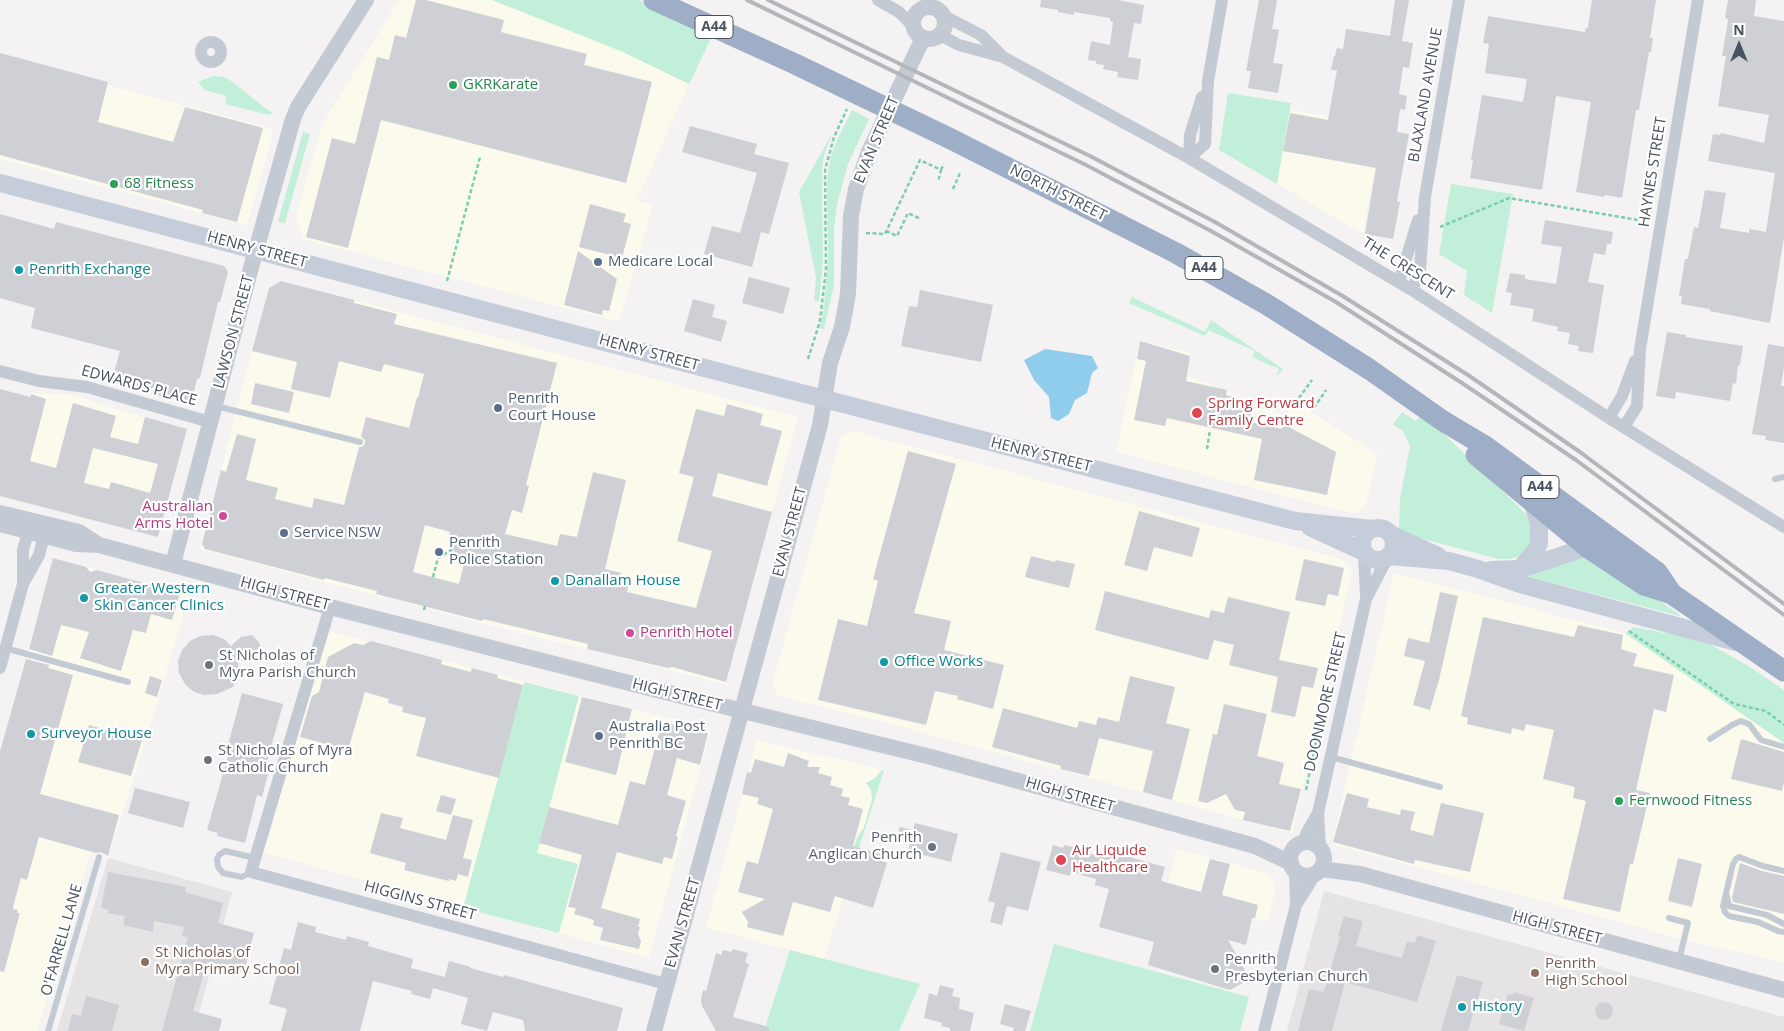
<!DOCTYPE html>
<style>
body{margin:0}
#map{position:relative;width:1784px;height:1031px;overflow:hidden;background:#f4f2f2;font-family:"Open Sans",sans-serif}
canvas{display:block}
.north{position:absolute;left:1714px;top:20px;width:50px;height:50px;-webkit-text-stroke:4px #fff;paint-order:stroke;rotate:0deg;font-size:14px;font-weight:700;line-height:20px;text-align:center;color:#49525f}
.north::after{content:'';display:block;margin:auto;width:18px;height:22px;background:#49525f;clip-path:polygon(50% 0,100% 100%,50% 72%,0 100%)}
</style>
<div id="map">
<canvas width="1784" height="1031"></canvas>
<div class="north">N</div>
</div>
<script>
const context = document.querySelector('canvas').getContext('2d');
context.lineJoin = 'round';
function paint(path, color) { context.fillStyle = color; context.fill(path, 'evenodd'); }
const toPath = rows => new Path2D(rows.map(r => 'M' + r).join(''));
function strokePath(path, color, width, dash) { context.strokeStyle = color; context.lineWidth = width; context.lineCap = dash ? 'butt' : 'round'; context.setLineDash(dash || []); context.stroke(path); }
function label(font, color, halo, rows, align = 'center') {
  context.font = font + ' "Open Sans",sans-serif'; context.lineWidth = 4.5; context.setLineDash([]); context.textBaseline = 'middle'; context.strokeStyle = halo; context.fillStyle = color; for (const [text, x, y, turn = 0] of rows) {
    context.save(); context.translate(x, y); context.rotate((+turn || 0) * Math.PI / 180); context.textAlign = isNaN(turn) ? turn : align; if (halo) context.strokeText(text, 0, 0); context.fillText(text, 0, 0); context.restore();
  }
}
paint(toPath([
 [399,0,492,0,623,52,689,84,637,201,653,205,619,322,303,239,296,216,322,125],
 [2,57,270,128,273,134,247,225,0,159,0,59],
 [1290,110,1382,126,1363,234,1277,184],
 [281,281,798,417,725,684,497,627,200,549,269,288],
 [1140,341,1191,353,1187,375,1287,417,1291,399,1377,454,1367,501,1363,508,1357,512,1350,513,1116,452],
 [0,389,30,397,31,393,74,395,112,408,187,429,158,537,0,496],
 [853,431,1344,560,1352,572,1292,833,894,725,778,696,772,685,841,437],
 [53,558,189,595,148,733,108,858,90,853,37,1031,0,1031,0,751],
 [1394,573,1625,633,1784,743,1784,962,1692,942,1332,844],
 [328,631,711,729,649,958,264,853],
 [757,740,884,770,824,959,706,928],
 [1177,849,1270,874,1276,886,1268,922,1197,903,1162,906]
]), '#fcfaed');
paint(toPath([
 [108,858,232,892,194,1031,57,1031],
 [1324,891,1784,1017,1784,1031,1287,1031]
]), '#e5e3e4');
paint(toPath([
 [492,0,639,0,713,34,689,84,623,52],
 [213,76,224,77,231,81,272,113,272,114,269,114,268,115,225,104,226,96,205,90,198,82],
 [1228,93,1291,103,1277,184,1219,150],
 [852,110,869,119,848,164,837,204,834,229,834,285,824,329,820,328,824,306,828,260,827,186,828,172,831,156,838,138],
 [303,132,310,134,285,223,278,222],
 [832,134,825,152,822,168,823,261,819,302,814,300,816,278,799,192],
 [1451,184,1513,194,1492,313,1464,295,1467,271,1439,254],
 [1132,297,1205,332,1211,320,1283,369,1278,375,1277,375,1279,369,1252,357,1255,351,1208,330,1205,336,1129,303],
 [1402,412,1416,421,1421,415,1441,431,1525,513,1531,522,1533,533,1530,544,1525,552,1518,557,1509,559,1499,559,1404,534,1399,529,1400,499,1410,446,1403,431,1393,425],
 [1590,555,1679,614,1680,616,1529,577,1529,573],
 [1634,627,1664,633,1675,632,1697,637,1750,667,1784,690,1784,743,1625,633],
 [524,682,579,696,537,853,578,864,559,933,463,908],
 [882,770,884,770,845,892,842,886,857,838,864,827,872,799,871,790,866,783,874,779],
 [1054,944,1249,997,1240,1031,1030,1031],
 [790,950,920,984,899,1031,764,1031]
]), '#c2efd9');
paint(toPath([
 [1045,349,1092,356,1098,368,1092,373,1087,393,1075,400,1069,414,1058,421,1051,418,1049,397,1034,380,1024,360]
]), '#90cdec');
paint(toPath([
 [416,0,426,0,504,20,501,32,587,54,584,65,652,82,626,183,381,120,348,248,306,237,332,138,355,144,377,57,389,60,395,35,406,38],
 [1041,0,1117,0,1144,5,1141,24,1134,23,1128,57,1141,59,1138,80,1117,77,1118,72,1103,69,1104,65,1096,64,1096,61,1088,60,1091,41,1110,45,1113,22,1110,21,1110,18,1074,12,1074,15,1058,12,1058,10,1040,7],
 [1259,0,1277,0,1272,29,1279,30,1273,63,1283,64,1278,93,1248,88,1251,71,1246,71],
 [1395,0,1409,0,1402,41,1413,43,1409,68,1403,67,1399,94,1407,96,1405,110,1400,109,1397,132,1409,134,1397,201,1400,202,1393,239,1365,234,1376,168,1283,151,1290,113,1328,120,1337,70,1331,70,1334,56,1335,56,1337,48,1343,49,1346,29,1390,36],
 [1592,0,1656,0,1650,38,1653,38,1651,52,1649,52,1639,110,1636,110,1622,198,1605,195,1604,197,1576,192,1591,102,1556,96,1542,190,1470,178,1473,160,1471,160,1482,95,1523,102,1527,79,1485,73,1489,44,1483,43,1488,16,1585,32,1586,28,1588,28],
 [1728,0,1756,0,1754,16,1784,21,1784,237,1770,323,1710,311,1710,309,1681,304,1682,296,1679,296,1685,259,1688,259,1694,227,1698,228,1705,190,1726,193,1720,228,1749,233,1749,229,1766,232,1775,173,1708,161,1713,134,1720,135,1721,133,1764,143,1769,115,1718,106,1726,56,1722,56,1727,27,1728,19,1725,18],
 [0,53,108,82,98,122,173,142,185,107,263,128,237,222,202,213,203,210,0,155],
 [690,126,757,144,754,154,789,163,769,234,761,232,752,267,704,254,712,226,740,233,757,173,682,152],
 [590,204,626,214,623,222,631,224,622,258,579,247],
 [0,214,54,229,56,222,224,266,228,272,220,302,218,302,200,378,197,379,193,396,186,401,167,396,165,397,157,395,154,387,145,392,117,383,113,376,120,351,31,328,35,308,0,298],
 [1545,220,1613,232,1611,244,1607,244,1605,255,1594,253,1588,282,1604,285,1593,353,1578,351,1579,346,1568,344,1570,333,1557,331,1558,327,1532,321,1534,309,1510,305,1512,293,1506,292,1510,273,1525,275,1525,279,1556,284,1562,247,1541,244],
 [578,251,617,279,609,311,603,310,602,315,564,305],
 [749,277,790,288,783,314,742,303],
 [281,281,354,300,354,303,397,314,394,324,557,363,526,485,529,486,522,513,512,510,505,534,557,546,560,534,577,537,593,472,626,480,605,569,621,573,620,577,630,580,627,592,696,608,712,551,677,541,694,477,679,473,696,409,724,416,727,404,763,414,760,425,782,431,767,486,718,473,712,496,772,512,726,682,672,667,668,668,587,649,588,644,483,619,482,621,376,594,377,591,325,578,324,580,205,549,202,544,221,470,226,472,237,434,256,439,246,480,278,488,275,499,312,508,314,498,344,505,359,447,362,447,365,444,365,440,361,437,366,417,409,428,417,397,418,398,424,374,384,364,381,372,339,361,330,398,291,389,297,362,252,351,269,288],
 [425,525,450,532,448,540,458,558,465,560,459,584,413,572],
 [920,290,993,305,981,362,901,346,909,306,917,307],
 [693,299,715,305,712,317,727,321,721,342,684,331],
 [1667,332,1686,335,1685,337,1743,346,1740,365,1738,365,1736,384,1733,383,1730,401,1676,392,1675,399,1656,396],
 [1140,341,1190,356,1186,381,1227,390,1226,395,1254,401,1250,422,1282,429,1283,424,1336,452,1327,495,1254,480,1262,439,1167,418,1165,426,1134,420,1146,361,1137,359],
 [1768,344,1784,347,1784,367,1781,386,1784,386,1784,443,1765,440,1766,436,1752,434],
 [255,383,294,392,289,413,251,404],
 [0,389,30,397,31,394,46,399,30,461,56,468,73,403,116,416,110,437,138,444,145,417,187,429,158,537,0,496],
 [93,448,158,464,150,493,111,482,109,489,84,483],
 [908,451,956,464,914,613,951,621,944,650,1004,665,993,709,957,699,958,696,935,691,926,725,818,700,838,619,867,626,878,581,873,579],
 [1139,511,1200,528,1192,557,1154,547,1147,571,1124,565],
 [1031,556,1055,562,1056,560,1075,564,1069,588,1025,577],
 [53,558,86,567,90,572,97,570,180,593,172,620,151,614,146,633,133,630,121,671,80,658,89,632,61,625,52,656,29,649],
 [1304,559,1344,568,1338,596,1328,594,1325,606,1295,600],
 [1105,591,1209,618,1211,610,1224,613,1228,597,1290,612,1279,660,1318,668,1313,688,1302,686,1295,717,1271,712,1278,677,1229,665,1234,645,1214,640,1208,660,1095,630],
 [1440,592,1458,596,1439,680,1430,710,1413,705,1425,661,1404,656,1408,638,1429,643],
 [1483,617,1574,637,1578,625,1623,635,1621,649,1637,654,1633,666,1674,675,1666,712,1654,709,1636,790,1650,793,1633,864,1630,864,1620,912,1563,899,1586,801,1573,798,1575,787,1543,779,1554,730,1526,724,1524,731,1512,728,1511,734,1467,724,1468,718,1461,716],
 [213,635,224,639,231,646,241,637,252,635,259,642,261,652,252,658,238,662,239,669,233,687,217,694,204,695,194,692,185,684,179,673,178,661,182,650,190,641,200,636],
 [371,641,442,660,441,664,471,672,472,668,498,675,497,678,523,685,499,778,416,756,426,718,402,712,403,707,388,703,389,699,365,692,348,750,300,737,312,696,319,692,328,657,354,643,363,645],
 [26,659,49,665,48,668,73,675,40,794,119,815,108,856,100,852,96,853,39,837,27,880,21,878,14,903,13,909,18,910,17,913,20,913,4,972,0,971,0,751],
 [150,676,162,680,157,697,145,693],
 [1130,676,1175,687,1166,723,1190,729,1172,800,1143,792,1153,751,1099,738,1089,776,1060,769,1061,766,992,747,1003,708,1077,728,1079,721,1096,725,1098,717,1119,722],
 [242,693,283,704,265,769,269,770,262,797,257,795,245,843,217,836,218,833,207,830,231,746,228,745],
 [582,697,632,709,616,775,565,762],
 [1224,704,1267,714,1257,756,1284,763,1279,784,1301,789,1290,831,1243,820,1245,812,1235,810,1226,794,1207,803,1198,801,1213,734,1217,735],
 [662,722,708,733,700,765,677,758,667,795,686,801,676,836,678,837,672,859,664,857,662,864,617,852,601,908,640,919,638,927,640,927,638,934,641,941,639,949,600,940,603,928,593,925,594,920,574,914,576,908,568,907,582,855,539,843,549,807,618,825,630,781,645,785],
 [89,725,142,740,131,776,78,762],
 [1741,739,1784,752,1784,782,1782,791,1731,779],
 [788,753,809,761,807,767,820,767,818,773,832,777,830,785,843,789,841,796,850,798,848,805,863,809,853,846,881,854,879,860,887,863,873,908,835,896,830,912,793,902,783,936,747,927,748,922,742,912,765,899,738,892,747,861,758,864,773,809,757,804,759,798,742,794,747,772,751,773,755,759,784,767],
 [135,788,190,802,183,828,128,813],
 [1347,793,1369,799,1367,807,1400,815,1401,809,1415,812,1410,830,1433,836,1441,803,1484,813,1470,872,1415,860,1414,864,1333,842],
 [441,795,456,799,451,815,436,811],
 [381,813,403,818,400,828,446,840,453,815,473,820,463,858,472,860,468,877,458,874,456,881,449,879,449,881,404,870,406,863,370,853],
 [915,823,958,834,951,862,908,851,910,843,896,839,900,827,913,830],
 [1053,845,1063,848,1064,845,1078,848,1077,851,1099,856,1100,854,1118,859,1119,854,1165,867,1161,881,1201,892,1210,859,1230,864,1222,895,1258,905,1255,918,1252,918,1246,945,1228,940,1250,979,1230,990,1148,965,1154,942,1099,927,1109,889,1095,885,1096,879,1071,872,1070,876,1046,870],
 [1001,852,1041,862,1028,911,1007,906,1002,925,990,922,995,903,988,901],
 [1678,858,1702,864,1692,907,1668,901],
 [1740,863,1762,871,1784,876,1784,914,1733,902,1732,897],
 [108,872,186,887,185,892,223,903,218,923,254,933,244,973,207,962,193,1011,222,1019,219,1031,162,1031,188,937,182,936,184,927,154,921,153,932,123,925,125,916,108,913,109,910,101,908],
 [1344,916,1363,921,1356,946,1402,958,1407,941,1415,943,1417,935,1436,941,1417,1002,1345,982,1332,1031,1298,1031,1309,989,1324,992,1340,937,1338,936],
 [298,922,316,927,315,932,346,940,347,936,369,942,368,946,413,959,411,968,445,977,449,961,471,967,470,968,503,977,504,975,623,1008,617,1031,525,1031,523,1020,493,1012,487,1031,461,1024,468,998,433,988,430,999,411,994,412,991,373,981,360,1031,281,1031,287,1009,269,1004,284,948,291,950],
 [732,949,748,953,745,962,749,964,733,1017,769,1027,769,1031,716,1031,702,1006,701,1000,703,990,706,991,716,953,721,955,723,950,732,952],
 [1457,975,1483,982,1468,1031,1441,1031],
 [940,985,954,989,952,996,960,998,959,1009,974,1013,970,1031,950,1031,950,1028,941,1026,942,1023,924,1018,929,993,937,996],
 [1514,992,1534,998,1524,1031,1499,1024,1508,994,1513,995],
 [86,996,119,1005,112,1031,68,1031,72,1014,81,1016],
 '1595 1011a9 9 0 1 1 18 0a9 9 0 1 1-18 0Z',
 [1005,1004,1031,1011,1025,1031,1013,1031,1014,1028,1000,1024]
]), '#ced0d6');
strokePath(toPath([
 [941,170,944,164],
 [953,189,960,173],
 [1440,227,1509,198,1638,220],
 [886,231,897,236,908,213,921,219],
 [866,233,885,234,920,160,941,170,938,182],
 [447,281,480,157],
 [808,359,820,321,826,269,825,170,834,137,847,109],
 [1299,398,1312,380],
 [1314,408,1326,390],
 [1207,449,1210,430],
 [433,577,438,558,453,549],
 [424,610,425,606],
 [1629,631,1734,704,1766,711,1784,725],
 [1306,790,1320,722]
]), '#7acdae', 2.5, [4, 2.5]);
strokePath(toPath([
 [216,406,360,442],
 [1775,479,1784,477],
 [5,648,128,682],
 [1710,739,1732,725,1741,721,1749,724,1761,740,1784,747],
 [1331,757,1440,787],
 [1784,871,1763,866,1739,857,1736,859,1733,864,1723,906,1725,912,1729,916,1758,922,1778,931,1784,932],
 [251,872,242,877,223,873,218,867,217,859,219,855,225,851,255,858],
 [1727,896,1729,906,1767,915,1784,924],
 [1669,918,1688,923,1679,960],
 [48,1031,99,857]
]), '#c3cad3', 6);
strokePath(toPath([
 [878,0,899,12,912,25],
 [944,16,981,35,1001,55],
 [940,35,959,45,1003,57,1189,158,1412,290,1609,418,1784,527],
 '201 52a10 10 0 1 1 20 0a10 10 0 1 1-20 0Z',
 [1189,158,1205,144,1208,81,1222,0],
 [1189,158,1190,135,1202,97],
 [1399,282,1418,220],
 [1412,290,1420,270,1425,197,1459,0],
 [0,371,39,381,87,387,210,422],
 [1609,418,1622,396,1635,361],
 [1624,427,1637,406,1640,349,1698,0],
 [1364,553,1366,596],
 [23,582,23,550,31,522],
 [330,607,251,872,666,984],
 [0,668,23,584,39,555,46,528],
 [1303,843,1307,832,1318,813],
 [1320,849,1318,813,1366,599,1388,557],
 [1296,905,1315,875],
 [1264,1031,1296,905,1295,871]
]), '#c3cad3', 12);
strokePath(toPath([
 '913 23a16 16 0 1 1 32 0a16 16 0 1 1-32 0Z',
 [0,513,79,532,97,544],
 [0,524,76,544,99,545,330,607,649,688,931,757,1255,846,1291,863],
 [173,564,249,275,293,119,298,107,366,0],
 '1290 859a17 17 0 1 1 34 0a17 17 0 1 1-34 0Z',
 [1321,869,1360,874,1784,990],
 [654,1031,820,425,830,363,842,327,848,294,851,216,856,189,869,152,923,38]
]), '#c3cad3', 16);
strokePath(toPath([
 [0,183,616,345,1295,521,1372,529],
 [1310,527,1364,552],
 '1362 544a16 16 0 1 1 32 0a16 16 0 1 1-32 0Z',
 [1392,535,1438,556],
 [1389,556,1449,561,1478,569,1520,584,1736,642],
 [1521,568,1536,550,1539,543,1539,523,1533,505],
 [1491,570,1521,569,1587,547,1597,546]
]), '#c5ccda', 18);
strokePath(toPath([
 [654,0,793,63,951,139,1176,253,1266,304,1369,369,1443,421,1485,446,1657,572,1672,594],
 [1476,455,1587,547,1644,585,1672,594,1784,671]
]), '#9eaec7', 21);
strokePath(toPath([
 [747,0,1088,166,1211,231,1336,302,1462,383,1576,460,1784,615],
 [768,0,1090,156,1215,222,1341,295,1468,375,1580,452,1784,604]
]), '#b4b6bc', 4);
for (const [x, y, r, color] of [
 [453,85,5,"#2e9e5b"],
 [114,184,5,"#2e9e5b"],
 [598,262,5,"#5c6f8a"],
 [19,270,5,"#0f9aa8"],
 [498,408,5,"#5c6f8a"],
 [1197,413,6,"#e0444e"],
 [223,516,5,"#d1479c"],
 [284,533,5,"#5c6f8a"],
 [439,552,5,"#5c6f8a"],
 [555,581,5,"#0f9aa8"],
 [84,598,5,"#0f9aa8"],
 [630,633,5,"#d1479c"],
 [884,662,5,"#0f9aa8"],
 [209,665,5,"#6b7280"],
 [31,734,5,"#0f9aa8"],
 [599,736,5,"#5c6f8a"],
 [208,760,5,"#6b7280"],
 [1619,801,5,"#2e9e5b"],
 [932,847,5,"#6b7280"],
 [1061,860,6,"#e0444e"],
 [145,962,5,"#8d6e63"],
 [1215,969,5,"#6b7280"],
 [1535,973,5,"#8d6e63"],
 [1462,1007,5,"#0f9aa8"]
]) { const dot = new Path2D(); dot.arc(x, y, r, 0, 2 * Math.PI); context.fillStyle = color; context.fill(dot); strokePath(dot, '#fff', 2); }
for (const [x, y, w] of [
 [714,27,38],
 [1204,268,38],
 [1540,487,38]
]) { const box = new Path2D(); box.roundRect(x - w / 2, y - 11.5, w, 23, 4); context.fillStyle = '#fff'; context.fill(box); strokePath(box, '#49525f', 1); }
label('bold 14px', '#49525f', null, [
 ["A44",714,27],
 ["A44",1204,268],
 ["A44",1540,487]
]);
label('15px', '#27864d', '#fff', [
 ["GKRKarate",463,85],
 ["68 Fitness",124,184],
 ["Fernwood Fitness",1629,801]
], 'left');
label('15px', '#49525f', '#fff', [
 ["BLAXLAND AVENUE",1426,95,-80],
 ["EVAN STREET",877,140,-67],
 ["HAYNES STREET",1653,172,-81],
 ["NORTH STREET",1058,193,27],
 ["HENRY STREET",257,250,15],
 ["THE CRESCENT",1408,269,32],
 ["LAWSON STREET",234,332,-75],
 ["HENRY STREET",649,353,15],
 ["EDWARDS PLACE",139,386,15],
 ["HENRY STREET",1041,455,14],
 ["EVAN STREET",790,532,-75],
 ["HIGH STREET",285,594,15],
 ["HIGH STREET",677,695,14],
 ["DOONMORE STREET",1326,702,-77],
 ["HIGH STREET",1070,795,16],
 ["HIGGINS STREET",420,901,15],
 ["EVAN STREET",683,923,-74],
 ["HIGH STREET",1557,928,15],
 ["O'FARRELL LANE",62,940,-74]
]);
label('15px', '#4e5e75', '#fff', [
 ["Medicare Local",608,262],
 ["Penrith",508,399],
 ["Court House",508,416],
 ["Service NSW",294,533],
 ["Penrith",449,543],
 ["Police Station",449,560],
 ["Australia Post",609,727],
 ["Penrith BC",609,744]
], 'left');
label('15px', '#0d838f', '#fff', [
 ["Penrith Exchange",29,270],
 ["Danallam House",565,581],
 ["Greater Western",94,589],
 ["Skin Cancer Clinics",94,606],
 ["Office Works",894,662],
 ["Surveyor House",41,734],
 ["History",1472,1007]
], 'left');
label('15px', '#be3a42', '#fff', [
 ["Spring Forward",1208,404],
 ["Family Centre",1208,421],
 ["Air Liquide",1072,851],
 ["Healthcare",1072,868]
], 'left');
label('15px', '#b23c85', '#fff', [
 ["Australian",213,507],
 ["Arms Hotel",213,524],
 ["Penrith Hotel",640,633,"left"]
], 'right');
label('15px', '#5b616d', '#fff', [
 ["St Nicholas of",219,656],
 ["Myra Parish Church",219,673],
 ["St Nicholas of Myra",218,751],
 ["Catholic Church",218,768],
 ["Penrith",922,838,"right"],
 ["Anglican Church",922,855,"right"],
 ["Penrith",1225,960],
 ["Presbyterian Church",1225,977]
], 'left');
label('15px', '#785e54', '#fff', [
 ["St Nicholas of",155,953],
 ["Myra Primary School",155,970],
 ["Penrith",1545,964],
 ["High School",1545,981]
], 'left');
</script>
